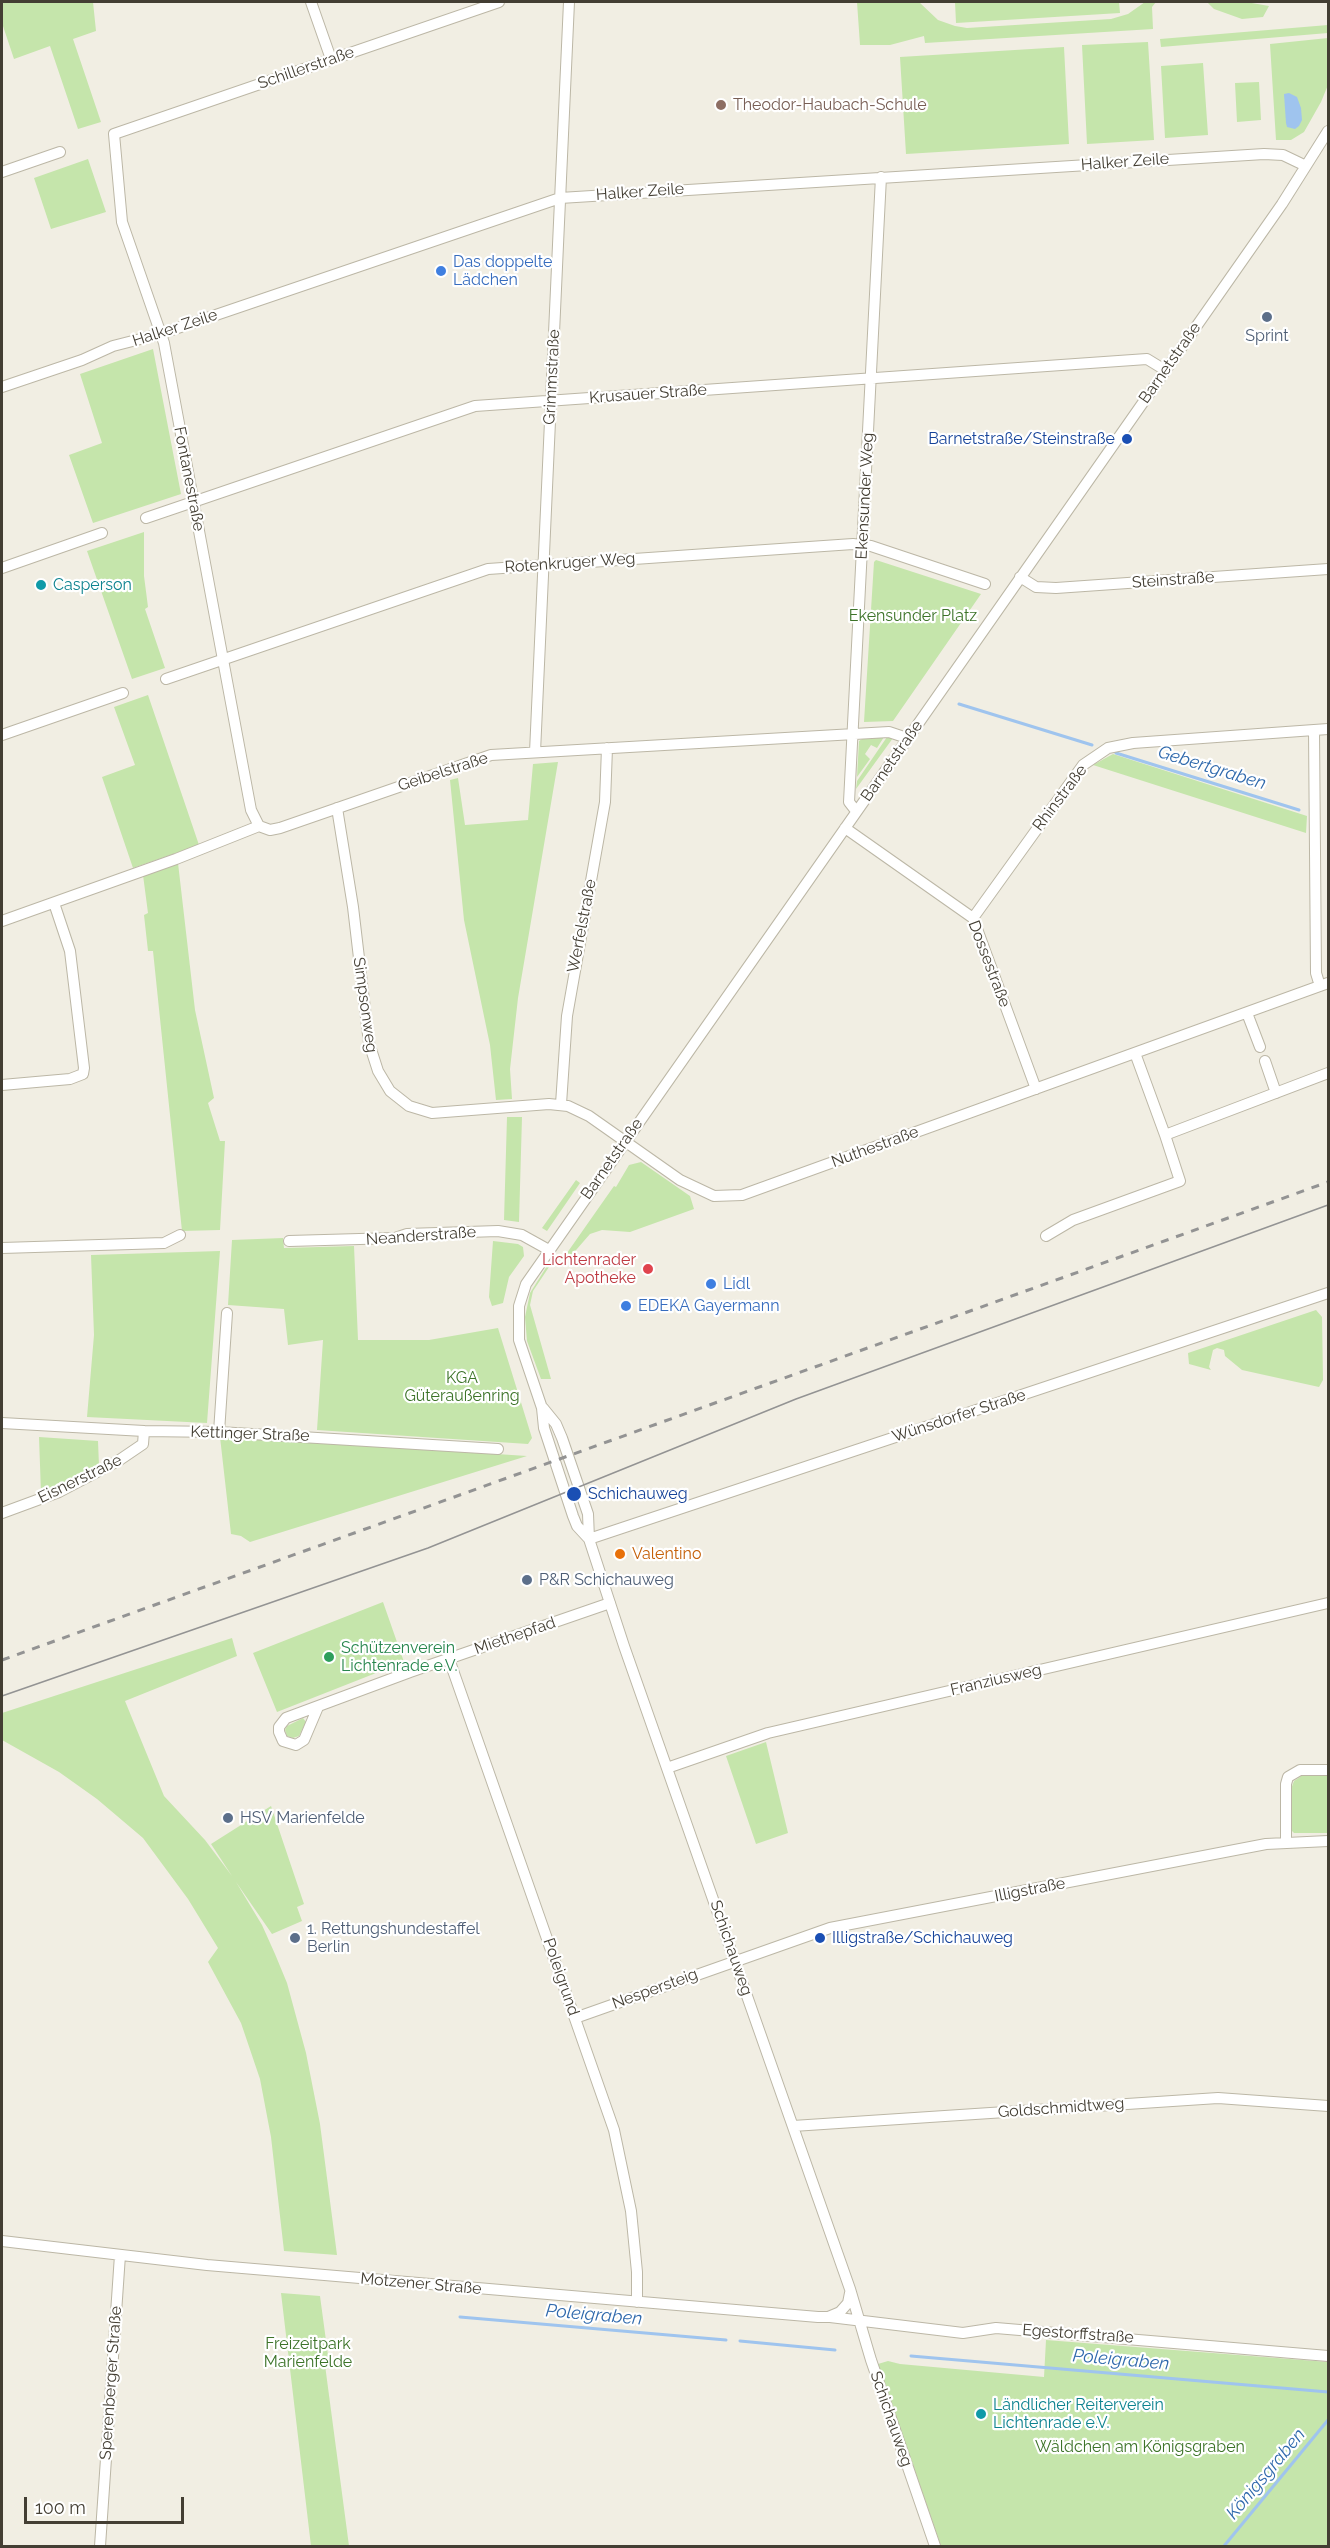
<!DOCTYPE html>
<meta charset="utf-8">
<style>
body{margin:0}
#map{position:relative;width:1330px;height:2548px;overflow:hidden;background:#f1eee3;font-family:Raleway,sans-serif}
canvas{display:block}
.frame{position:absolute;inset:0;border:3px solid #433e33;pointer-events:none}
.scale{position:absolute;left:24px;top:2497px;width:160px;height:27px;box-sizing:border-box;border:3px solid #433e33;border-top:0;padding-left:8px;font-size:18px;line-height:21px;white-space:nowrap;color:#433e33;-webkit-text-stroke:4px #fff;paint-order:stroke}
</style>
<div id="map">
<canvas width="1330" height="2548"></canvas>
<div class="frame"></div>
<div class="scale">100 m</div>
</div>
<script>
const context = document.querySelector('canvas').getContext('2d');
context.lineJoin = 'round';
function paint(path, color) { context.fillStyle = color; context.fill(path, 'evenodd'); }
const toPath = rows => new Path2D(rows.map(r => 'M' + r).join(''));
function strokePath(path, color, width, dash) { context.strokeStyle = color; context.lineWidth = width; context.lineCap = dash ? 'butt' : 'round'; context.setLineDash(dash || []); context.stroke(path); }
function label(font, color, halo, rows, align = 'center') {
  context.font = font + ' Raleway,sans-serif'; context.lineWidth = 4.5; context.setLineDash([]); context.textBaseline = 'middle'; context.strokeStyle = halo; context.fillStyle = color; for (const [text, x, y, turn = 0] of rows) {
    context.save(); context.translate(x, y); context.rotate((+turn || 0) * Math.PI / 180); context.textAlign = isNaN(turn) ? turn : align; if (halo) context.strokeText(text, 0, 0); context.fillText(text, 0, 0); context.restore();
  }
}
paint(toPath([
 [2,2,93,2,96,31,73,39,101,122,78,129,50,46,14,59,2,23],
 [857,2,919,2,938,20,955,26,967,28,1111,19,1128,14,1145,2,1156,2,1152,7,1153,29,925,43,924,36,890,45,860,45],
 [955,2,1119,2,1120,13,956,23],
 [1207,2,1246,2,1269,6,1263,17,1242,19,1214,9],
 [1328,25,1328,33,1161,47,1160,39],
 [1328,38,1328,85,1321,102,1304,132,1291,140,1276,140,1270,44],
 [1148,42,1154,140,1087,144,1082,45],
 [1064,47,1069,144,906,154,900,57],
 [1203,63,1208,135,1165,138,1161,66],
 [1259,82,1261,120,1237,122,1235,83],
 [88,159,106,212,51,229,34,178],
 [153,349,181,494,93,523,69,455,102,443,80,374],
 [144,532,144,576,148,607,145,609,165,668,132,679,87,551],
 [876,560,981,594,893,721,864,722,874,562],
 [148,695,199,845,133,868,102,777,135,765,114,707],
 [884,737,877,748,871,745,865,754,870,759,857,777,859,741,862,739],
 [887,737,893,738,856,789,857,781],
 [1113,754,1307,816,1306,833,1093,765],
 [558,762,518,998,510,1069,512,1099,496,1100,490,1045,464,920,450,780,458,778,465,825,528,820,533,764],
 [178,863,195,1010,214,1098,208,1103,220,1141,225,1141,220,1230,182,1231,153,951,148,951,144,915,148,913,143,875],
 [507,1117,522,1117,519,1222,504,1220],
 [641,1162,690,1196,694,1209,630,1232,602,1230,590,1234,570,1257,567,1256,567,1253,614,1186,616,1187,629,1165],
 [576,1180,580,1183,547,1231,542,1228],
 [283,1238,284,1248,354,1246,358,1340,429,1340,498,1328,532,1438,528,1444,317,1430,323,1340,288,1345,284,1309,228,1305,232,1240],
 [493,1241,518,1244,523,1247,524,1256,509,1277,503,1303,492,1306,489,1297],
 [220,1251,207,1423,87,1417,94,1335,91,1255],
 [547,1266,549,1267,533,1291,530,1305,551,1379,541,1379,527,1341,525,1317,530,1293],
 [1316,1310,1322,1317,1323,1380,1319,1387,1242,1370,1225,1356,1224,1350,1217,1348,1213,1350,1209,1367,1211,1370,1189,1364,1188,1353],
 [39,1437,98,1441,99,1466,57,1488,41,1493],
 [220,1437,236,1437,527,1456,250,1542,241,1536,231,1534],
 [383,1602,404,1662,277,1712,253,1653],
 [232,1638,237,1656,125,1701,164,1796,205,1840,232,1876,211,1844,271,1806,304,1904,297,1907,302,1921,272,1934,236,1882,262,1925,275,1954,287,1983,306,2053,320,2124,337,2255,284,2251,271,2137,260,2079,241,2023,208,1962,218,1948,188,1899,143,1838,97,1799,59,1772,2,1740,2,1713],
 [303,1718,306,1722,299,1736,293,1738,287,1736,285,1730,287,1726],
 [766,1742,788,1833,756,1844,726,1756],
 [1303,1775,1328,1775,1328,1833,1294,1833,1292,1831,1291,1789,1294,1781],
 [281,2293,320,2296,329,2363,325,2365,349,2546,311,2546],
 [1046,2340,1328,2362,1328,2546,941,2546,878,2364,888,2361,900,2364,1044,2377]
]), '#c5e5ab');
paint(toPath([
 [1289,93,1297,97,1301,108,1302,120,1299,126,1295,129,1287,127,1286,123,1284,94]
]), '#9fc4ee');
strokePath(toPath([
 [959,704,1092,745],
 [1116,753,1299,810],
 [460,2317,726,2340],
 [740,2341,835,2350],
 [911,2356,1328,2392],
 [1224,2546,1328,2420]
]), '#9fc4ee', 3);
const minor = toPath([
 [311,2,331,59],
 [2,172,60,152],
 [2,387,82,360,113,346,160,334,560,198,1264,154,1283,155,1306,166],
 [146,518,475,406,1147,359,1165,370],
 [2,568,102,533],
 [1020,577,1036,587,1056,588,1328,569],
 [166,679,488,569,853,544,871,546,985,584],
 [1314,730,1316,973,1320,986],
 [2,735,123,693],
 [535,752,569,2],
 [337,808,353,907,369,1043,378,1071,390,1091,409,1106,432,1113,549,1104,568,1106,589,1116,680,1180,714,1196,742,1195,1328,983],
 [856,811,849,802,881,177],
 [259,826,251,810,164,343,122,222,114,134,499,2],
 [845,828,973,918,1036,1089],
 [973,918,1083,765,1108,748,1133,743,1328,729],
 [2,921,176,859,259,826,270,830,280,828,491,755,889,732,907,738],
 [1247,1013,1260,1047],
 [1135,1053,1165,1135,1328,1073],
 [1265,1061,1276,1093],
 [2,1085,70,1079,83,1074,84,1068,70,951,54,903],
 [561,1104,567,1016,605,802,607,748],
 [1046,1236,1073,1220,1180,1181,1165,1135],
 [289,1241,395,1238,407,1234,498,1231,522,1235,549,1250],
 [2,1248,164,1243,180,1235],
 [543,1408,556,1424,562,1438,588,1514,589,1539,624,1646,850,2289,871,2360,935,2546],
 [2,1423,144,1431,219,1432,498,1449],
 [219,1432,227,1313],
 [2,1513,59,1492,118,1461,143,1444,144,1431],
 [589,1539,577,1526,573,1516,544,1428,542,1408,519,1340,519,1306,526,1284,1282,204,1328,131],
 [589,1539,1328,1293],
 [449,1659,614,2130,631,2211,637,2272,637,2302],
 [318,1707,304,1740,296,1745,283,1741,279,1732,279,1727,286,1718,410,1672,610,1603],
 [667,1768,768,1733,1328,1603],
 [1286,1842,1286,1784,1288,1777,1300,1770,1328,1770],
 [575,2018,830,1928,1266,1844,1328,1841],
 [793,2126,1218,2098,1328,2106],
 [2,2241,207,2265,818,2317,828,2317,840,2312,848,2303,850,2293],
 [830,2317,963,2333,996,2328,1328,2356],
 [100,2546,120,2255]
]);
strokePath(minor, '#bcb7a6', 12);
strokePath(minor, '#fff', 10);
strokePath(toPath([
 [2,1696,428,1548,796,1399,1328,1205]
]), '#939393', 1.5);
strokePath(toPath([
 [2,1660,1328,1182]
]), '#939393', 3, [8, 8]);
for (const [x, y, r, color] of [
 [721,105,6,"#8d6e63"],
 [441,271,6,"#3f7fe0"],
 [1267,317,6,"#5c6f8a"],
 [1127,439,6,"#1a4fb4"],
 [41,585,6,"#0f9aa8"],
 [648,1269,6,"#e0444e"],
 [711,1284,6,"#3f7fe0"],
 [626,1306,6,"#3f7fe0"],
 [574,1494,8,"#1a4fb4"],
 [620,1554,6,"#e8710a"],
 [527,1580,6,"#5c6f8a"],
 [329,1657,6,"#2e9e5b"],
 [228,1818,6,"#5c6f8a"],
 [295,1938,6,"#5c6f8a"],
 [820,1938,6,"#1a4fb4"],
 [981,2414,6,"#0f9aa8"]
]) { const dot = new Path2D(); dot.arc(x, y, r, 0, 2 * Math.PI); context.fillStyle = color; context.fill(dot); strokePath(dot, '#fff', 2); }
label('16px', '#433e33', '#fff', [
 ["Schillerstraße",306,68,-19],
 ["Halker Zeile",1125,162,-4],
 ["Halker Zeile",640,192,-4],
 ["Halker Zeile",175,328,-18],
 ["Barnetstraße",1170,363,-55],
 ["Grimmstraße",552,377,-87],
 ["Krusauer Straße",648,394,-4],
 ["Fontanestraße",189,479,79],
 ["Ekensunder Weg",865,496,-87],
 ["Rotenkruger Weg",570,563,-4],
 ["Steinstraße",1173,580,-4],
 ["Barnetstraße",892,761,-55],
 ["Geibelstraße",443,772,-18],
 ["Rhinstraße",1060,798,-53],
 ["Werfelstraße",582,926,-79],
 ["Dossestraße",989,964,69],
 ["Simpsonweg",365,1005,82],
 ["Nuthestraße",875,1147,-20],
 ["Barnetstraße",612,1159,-55],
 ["Neanderstraße",421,1236,-4],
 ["Wünsdorfer Straße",959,1416,-18],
 ["Kettinger Straße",250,1434,2],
 ["Eisnerstraße",80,1479,-26],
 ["Miethepfad",515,1636,-19],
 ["Franziusweg",996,1680,-13],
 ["Illigstraße",1030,1890,-11],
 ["Schichauweg",731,1948,71],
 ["Poleigrund",561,1977,71],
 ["Nespersteig",655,1989,-20],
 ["Goldschmidtweg",1061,2108,-4],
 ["Motzener Straße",421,2284,5],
 ["Egestorffstraße",1078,2334,4],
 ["Sperenberger Straße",111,2383,-86],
 ["Schichauweg",891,2419,71]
]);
label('16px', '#785e54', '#fff', [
 ["Theodor-Haubach-Schule",733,105]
], 'left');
label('16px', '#366cbe', '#fff', [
 ["Das doppelte",453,262],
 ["Lädchen",453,280],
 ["Lidl",723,1284],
 ["EDEKA Gayermann",638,1306]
], 'left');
label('16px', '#4e5e75', '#fff', [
 ["Sprint",1267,336,"center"],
 ["P&R Schichauweg",539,1580],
 ["HSV Marienfelde",240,1818],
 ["1. Rettungshundestaffel",307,1929],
 ["Berlin",307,1947]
], 'left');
label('16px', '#164399', '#fff', [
 ["Barnetstraße/Steinstraße",1115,439,"right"],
 ["Schichauweg",588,1494],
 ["Illigstraße/Schichauweg",832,1938]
], 'left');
label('16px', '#0d838f', '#fff', [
 ["Casperson",53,585],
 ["Ländlicher Reiterverein",993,2405],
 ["Lichtenrade e.V.",993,2423]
], 'left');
label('16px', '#3c7328', '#fff', [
 ["Ekensunder Platz",913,616],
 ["KGA",462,1378],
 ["Güteraußenring",462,1396],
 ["Freizeitpark",308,2344],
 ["Marienfelde",308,2362],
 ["Wäldchen am Königsgraben",1140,2447]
]);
label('16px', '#be3a42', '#fff', [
 ["Lichtenrader",636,1260],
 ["Apotheke",636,1278]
], 'right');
label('16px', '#c56008', '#fff', [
 ["Valentino",632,1554]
], 'left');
label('16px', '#27864d', '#fff', [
 ["Schützenverein",341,1648],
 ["Lichtenrade e.V.",341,1666]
], 'left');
label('italic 18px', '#2f69ac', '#fff', [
 ["Gebertgraben",1212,768,17],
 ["Poleigraben",594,2315,5],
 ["Poleigraben",1121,2360,5],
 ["Königsgraben",1266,2474,-50]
]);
</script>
